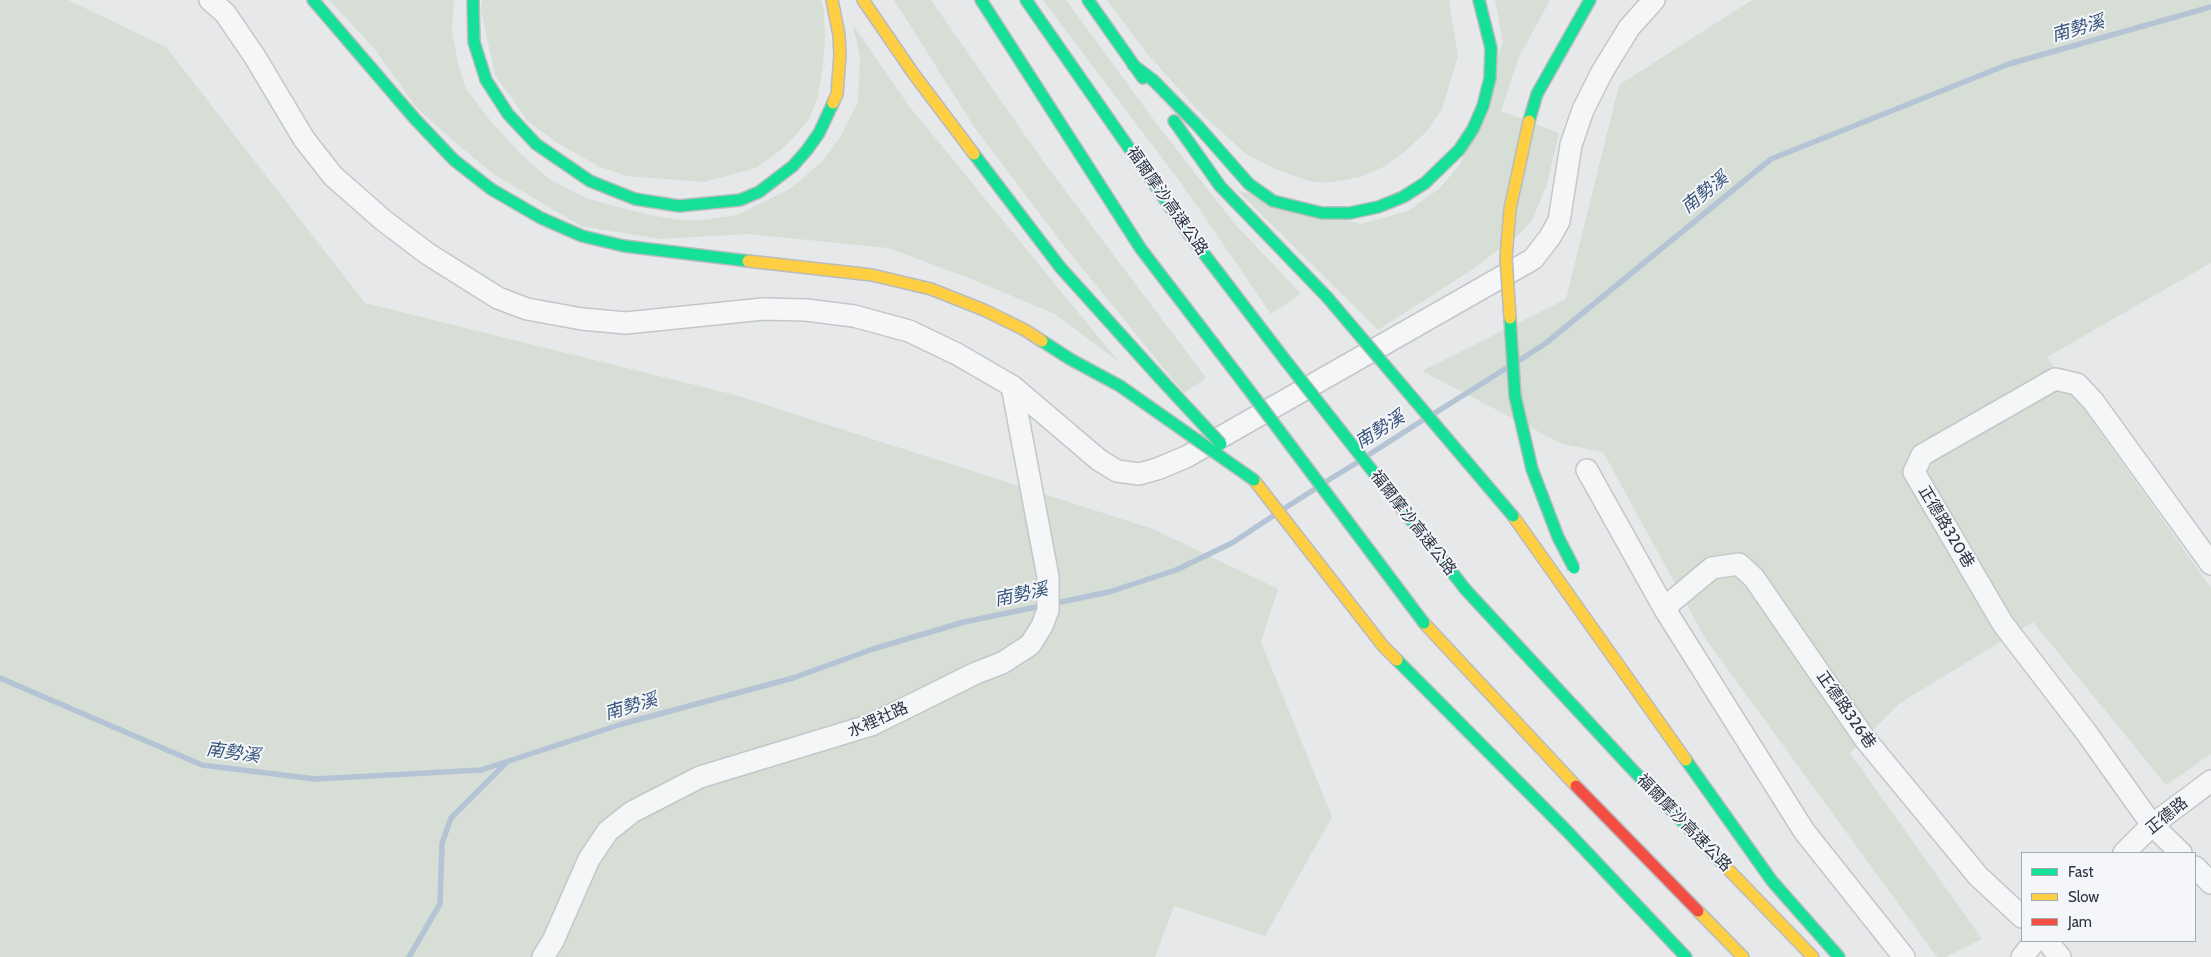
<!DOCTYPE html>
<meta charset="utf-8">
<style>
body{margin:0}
#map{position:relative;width:2211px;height:957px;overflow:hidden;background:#e6e8ea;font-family:Cabin,sans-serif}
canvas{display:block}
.legend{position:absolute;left:2021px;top:852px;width:175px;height:90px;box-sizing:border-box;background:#f4f6f9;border:1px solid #a4a8b1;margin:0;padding:6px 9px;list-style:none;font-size:15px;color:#2b3445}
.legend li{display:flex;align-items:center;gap:10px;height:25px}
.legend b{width:25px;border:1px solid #a4a8b1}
</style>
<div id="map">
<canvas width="2211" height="957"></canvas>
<ul class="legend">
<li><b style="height:6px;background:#16e098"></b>Fast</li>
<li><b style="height:6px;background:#ffcf43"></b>Slow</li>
<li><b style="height:6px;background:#f24e42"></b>Jam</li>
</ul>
</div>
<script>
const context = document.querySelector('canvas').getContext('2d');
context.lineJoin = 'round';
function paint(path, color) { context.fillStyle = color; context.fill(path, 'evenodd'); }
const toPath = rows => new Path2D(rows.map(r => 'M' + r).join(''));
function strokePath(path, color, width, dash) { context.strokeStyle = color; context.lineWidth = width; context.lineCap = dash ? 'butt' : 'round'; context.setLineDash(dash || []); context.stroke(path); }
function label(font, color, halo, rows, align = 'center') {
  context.font = font + ' Cabin,"Noto Sans TC",sans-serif'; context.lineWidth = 4; context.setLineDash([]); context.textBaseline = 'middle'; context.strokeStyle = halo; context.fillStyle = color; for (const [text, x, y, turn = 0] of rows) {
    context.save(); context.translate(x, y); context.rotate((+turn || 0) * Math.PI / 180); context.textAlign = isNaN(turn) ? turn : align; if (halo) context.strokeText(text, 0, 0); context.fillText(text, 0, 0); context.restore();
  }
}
paint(toPath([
 [0,0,68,0,166,47,365,303,735,395,1153,529,1278,589,1261,642,1332,817,1265,936,1174,906,1155,957,0,957],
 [329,0,454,0,452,31,458,64,466,89,493,124,522,155,549,179,588,199,650,215,681,220,703,220,737,215,788,190,822,162,839,139,858,102,860,58,853,25,909,106,1118,361,1055,314,969,278,888,248,748,234,660,239,581,226,495,175,457,144,416,107,374,48],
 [482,0,821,0,824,10,825,42,822,73,817,99,809,119,797,134,781,150,756,168,704,182,627,176,600,167,556,142,528,121,495,75,481,10],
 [894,0,931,0,1043,161,1206,378,1184,393,1065,247,975,128],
 [1043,0,1066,0,1159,127,1234,223,1301,294,1271,314,1184,187],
 [1107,0,1449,0,1458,56,1442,109,1426,132,1403,153,1383,167,1360,177,1327,183,1309,181,1275,169,1246,154,1198,110,1149,56],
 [1495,0,1550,0,1518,59,1501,111,1559,133,1546,187,1532,220,1520,234,1470,271,1378,330,1237,190,1361,224,1408,211,1440,188,1461,163,1503,42],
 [1752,0,2211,0,2211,263,2047,357,2211,588,2211,754,2166,785,2033,622,1900,703,1850,753,1982,939,1946,957,1937,957,1705,638,1603,452,1562,444,1422,371,1566,299,1619,85]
]), '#d6ded6');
strokePath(toPath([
 [1520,360,1546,343,1771,159,2009,64,2211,7],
 [1435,413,1505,369],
 [1370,454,1423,420],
 [1327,481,1358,462],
 [1285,508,1315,489],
 [0,678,202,765,315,779,481,770,622,724,793,678,873,649,964,622,1109,592,1176,570,1232,543,1273,516],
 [409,957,440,904,442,843,451,818,507,762]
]), '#b4c4d5', 5.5);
const street = toPath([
 [210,0,225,13,255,57,304,139,333,176,383,220,428,254,498,298,527,309,582,319,626,323,763,309,806,310,854,316,909,331,957,354,1012,386,1099,460,1117,471,1139,474,1157,469,1186,457,1533,259,1550,237,1559,221,1571,145,1583,110,1602,72,1629,28,1654,0],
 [1587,470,1664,608,1804,831,1904,957],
 [1664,608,1712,568,1739,564,1754,578,1865,739,1978,876,2022,917],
 [2124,853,2152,825,2211,781],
 [2181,853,2152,825,2086,732,2003,624,1914,472,1922,455,2055,379,2077,384,2093,401,2211,564],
 [2195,867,2211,883],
 [2047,941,2060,957],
 [543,957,553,941,589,859,608,831,632,812,700,777,871,725,976,673,1002,663,1030,645,1042,626,1048,610,1048,577,1012,386],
 [2022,957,2035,941]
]);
const fast = toPath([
 [313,0,415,119,454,160,491,189,541,218,582,236,624,246,748,261],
 [473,0,474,42,486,80,508,114,536,144,590,181,635,199,679,206,740,200,759,192,793,166,807,150,819,133,833,103],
 [981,0,1141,249,1246,386],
 [1026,0,1189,234,1286,361],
 [1088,0,1143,78],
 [1133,65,1153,80,1198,126,1249,184,1273,201,1322,213,1350,213,1378,207,1403,197,1425,183,1459,150,1473,129,1483,106,1490,78,1491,48,1479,0],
 [1174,121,1220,186,1327,297],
 [1529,121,1537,94,1590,0],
 [974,154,1060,267,1159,377],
 [1042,341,1070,359,1120,386],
 [1466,590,1631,768,1725,866],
 [1397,660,1567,831,1686,957],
 [1686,760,1772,881,1839,957]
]);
const slow = toPath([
 [832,0,839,35,840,55,837,94,833,103],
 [863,0,913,73,974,154],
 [748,261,872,275,931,289,984,310,1025,330,1042,341],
 [1254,480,1383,646,1397,660],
 [1513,516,1686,760],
 [1424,623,1576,786],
 [1725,866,1813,957],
 [1698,911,1743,957]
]);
const jam = toPath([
 [1576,786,1698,911]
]);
strokePath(street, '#c4c6c8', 24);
strokePath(fast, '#b8bbbf', 14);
strokePath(slow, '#b8bbbf', 14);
strokePath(jam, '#b8bbbf', 14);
strokePath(street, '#f5f6f7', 21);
strokePath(fast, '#16e098', 11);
strokePath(slow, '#ffcf43', 11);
strokePath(jam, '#f24e42', 11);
const fastBridge = toPath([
 [1327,297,1513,516],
 [1510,318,1515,396,1532,469,1558,537,1574,568],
 [1286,361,1466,590],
 [1159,377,1221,444],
 [1120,386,1254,480],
 [1246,386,1424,623]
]);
const slowBridge = toPath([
 [1510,318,1506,257,1510,209,1529,121]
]);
strokePath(fastBridge, '#b8bbbf', 14, []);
strokePath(slowBridge, '#b8bbbf', 14, []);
strokePath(fastBridge, '#16e098', 11);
strokePath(slowBridge, '#ffcf43', 11);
label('16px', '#2b3445', '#f4f6f9', [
 ["福爾摩沙高速公路",1167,201,55],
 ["福爾摩沙高速公路",1413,523,52],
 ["正德路320巷",1946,527,59],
 ["正德路326巷",1846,710,55],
 ["水裡社路",878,720,-24],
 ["正德路",2167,816,-39],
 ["福爾摩沙高速公路",1684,823,46]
]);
label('italic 18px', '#34527a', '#f4f6f9', [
 ["南勢溪",2078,29,-16],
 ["南勢溪",1705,193,-39],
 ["南勢溪",1380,430,-32],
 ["南勢溪",1021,595,-12],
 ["南勢溪",631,707,-16],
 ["南勢溪",233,753,8]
]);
</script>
